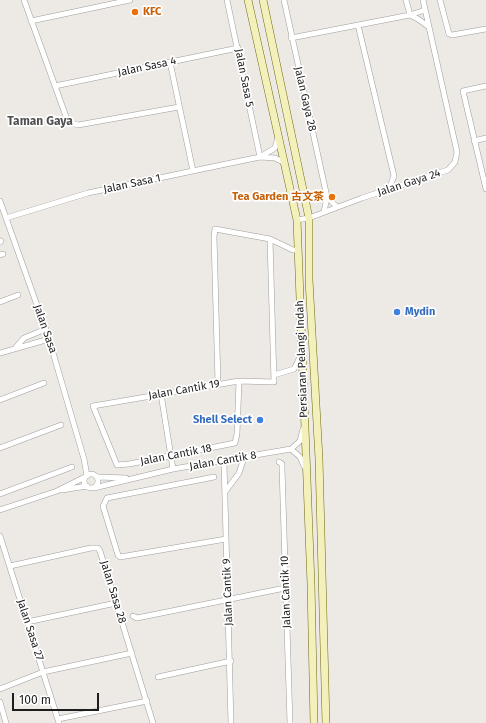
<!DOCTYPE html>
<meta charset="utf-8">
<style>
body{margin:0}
#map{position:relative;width:486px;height:723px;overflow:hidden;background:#ede9e4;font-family:"Fira Sans",sans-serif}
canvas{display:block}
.scale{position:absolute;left:12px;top:693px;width:87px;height:18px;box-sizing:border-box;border:2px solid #1d1d1d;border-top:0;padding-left:5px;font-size:12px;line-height:14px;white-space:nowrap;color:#1d1d1d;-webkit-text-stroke:3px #fff;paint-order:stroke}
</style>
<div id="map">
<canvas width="486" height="723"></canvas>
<div class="scale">100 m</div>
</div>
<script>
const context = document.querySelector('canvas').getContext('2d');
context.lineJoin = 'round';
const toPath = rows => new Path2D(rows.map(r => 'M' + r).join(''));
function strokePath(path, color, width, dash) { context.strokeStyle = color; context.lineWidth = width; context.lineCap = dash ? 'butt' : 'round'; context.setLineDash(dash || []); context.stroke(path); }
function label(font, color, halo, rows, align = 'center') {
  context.font = font + ' "Fira Sans","Noto Sans SC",sans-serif'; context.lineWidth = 3.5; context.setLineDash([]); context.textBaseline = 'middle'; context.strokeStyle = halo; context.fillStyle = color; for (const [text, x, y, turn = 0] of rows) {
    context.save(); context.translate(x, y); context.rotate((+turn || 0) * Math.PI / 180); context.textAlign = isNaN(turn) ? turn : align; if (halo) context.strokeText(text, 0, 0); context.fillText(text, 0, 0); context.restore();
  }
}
const street = toPath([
 [24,0,68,122,78,125,179,107],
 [227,0,260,157],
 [284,0,327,197,324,212],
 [406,0,410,15],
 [440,0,449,34,452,35,486,29],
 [410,15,418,19,429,27],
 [31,21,130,0],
 [358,25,394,176,389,189],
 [291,38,410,15,425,10],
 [170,62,193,171],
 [55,86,238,48],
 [486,86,463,91,486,189],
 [474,141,486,138],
 [260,157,275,148,278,138],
 [327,197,337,207],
 [0,201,49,339,84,459,87,476],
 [6,218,88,193,226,164,260,157,275,158,283,162],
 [297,220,309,218,362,198,448,170,455,162,457,152,423,0],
 [0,242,1,241],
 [0,255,3,254],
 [0,302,18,295],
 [16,347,24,338,46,329],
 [0,353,49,339],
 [274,375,294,369,301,355],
 [239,381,237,434,235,443,129,464,117,465,93,406,239,381,274,382,270,239],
 [218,384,214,237,215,229,270,239,293,250,298,250],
 [161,394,173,469],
 [0,400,44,383],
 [0,448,61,425],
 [291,449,300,457,305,468],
 [224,462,231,723],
 [279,462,282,464,282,468,290,723],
 '84 481a7 7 0 1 1 14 0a7 7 0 1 1-14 0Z',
 [98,477,126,478],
 [214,477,107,498,103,506,118,555,120,557,226,539],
 [94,488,173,469,291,449,300,441,303,429],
 [62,490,87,486],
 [225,492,239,473,244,458],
 [0,494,72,467],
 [0,510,57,491,85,477],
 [0,536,59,723],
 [10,566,91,548,98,548,100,551,153,723],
 [133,616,137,618,285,588],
 [27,622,116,603],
 [158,677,231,661],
 [0,689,43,672,132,653],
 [0,702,6,723],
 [58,719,147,701]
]);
const secondary = toPath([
 [248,0,297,220,311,584,314,723],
 [263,0,309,218,309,280,319,459,326,723]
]);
strokePath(street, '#9e9e9e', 6);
strokePath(secondary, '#6a690e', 8);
strokePath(street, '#fff', 5);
strokePath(secondary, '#f4f0bb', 7);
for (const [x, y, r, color] of [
 [135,12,4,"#e8710a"],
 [332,197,4,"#e8710a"],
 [397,312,4,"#3f7fe0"],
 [260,420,4,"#3f7fe0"]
]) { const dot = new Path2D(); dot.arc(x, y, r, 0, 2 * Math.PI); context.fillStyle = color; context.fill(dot); strokePath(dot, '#fff', 1.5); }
label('bold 11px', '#c56008', '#fff', [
 ["KFC",143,12],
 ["Tea Garden 古文茶",324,197,"right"]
], 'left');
label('11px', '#1d1d1d', '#fff', [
 ["Jalan Sasa 4",147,67,-12],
 ["Jalan Sasa 5",244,78,79],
 ["Jalan Gaya 28",305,99,77],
 ["Jalan Gaya 24",409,183,-18],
 ["Jalan Sasa 1",132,184,-12],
 ["Jalan Sasa",45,329,71],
 ["Persiaran Pelangi Indah",302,359,-92],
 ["Jalan Cantik 19",184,390,-10],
 ["Jalan Cantik 18",176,455,-11],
 ["Jalan Cantik 8",223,461,-10],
 ["Jalan Sasa 28",113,592,73],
 ["Jalan Cantik 9",228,592,-92],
 ["Jalan Cantik 10",286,592,-92],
 ["Jalan Sasa 27",30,630,72]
]);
label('bold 11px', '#366cbe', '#fff', [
 ["Mydin",405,312],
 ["Shell Select",252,420,"right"]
], 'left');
label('bold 12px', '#505050', '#fff', [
 ["Taman Gaya",40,122]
]);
</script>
